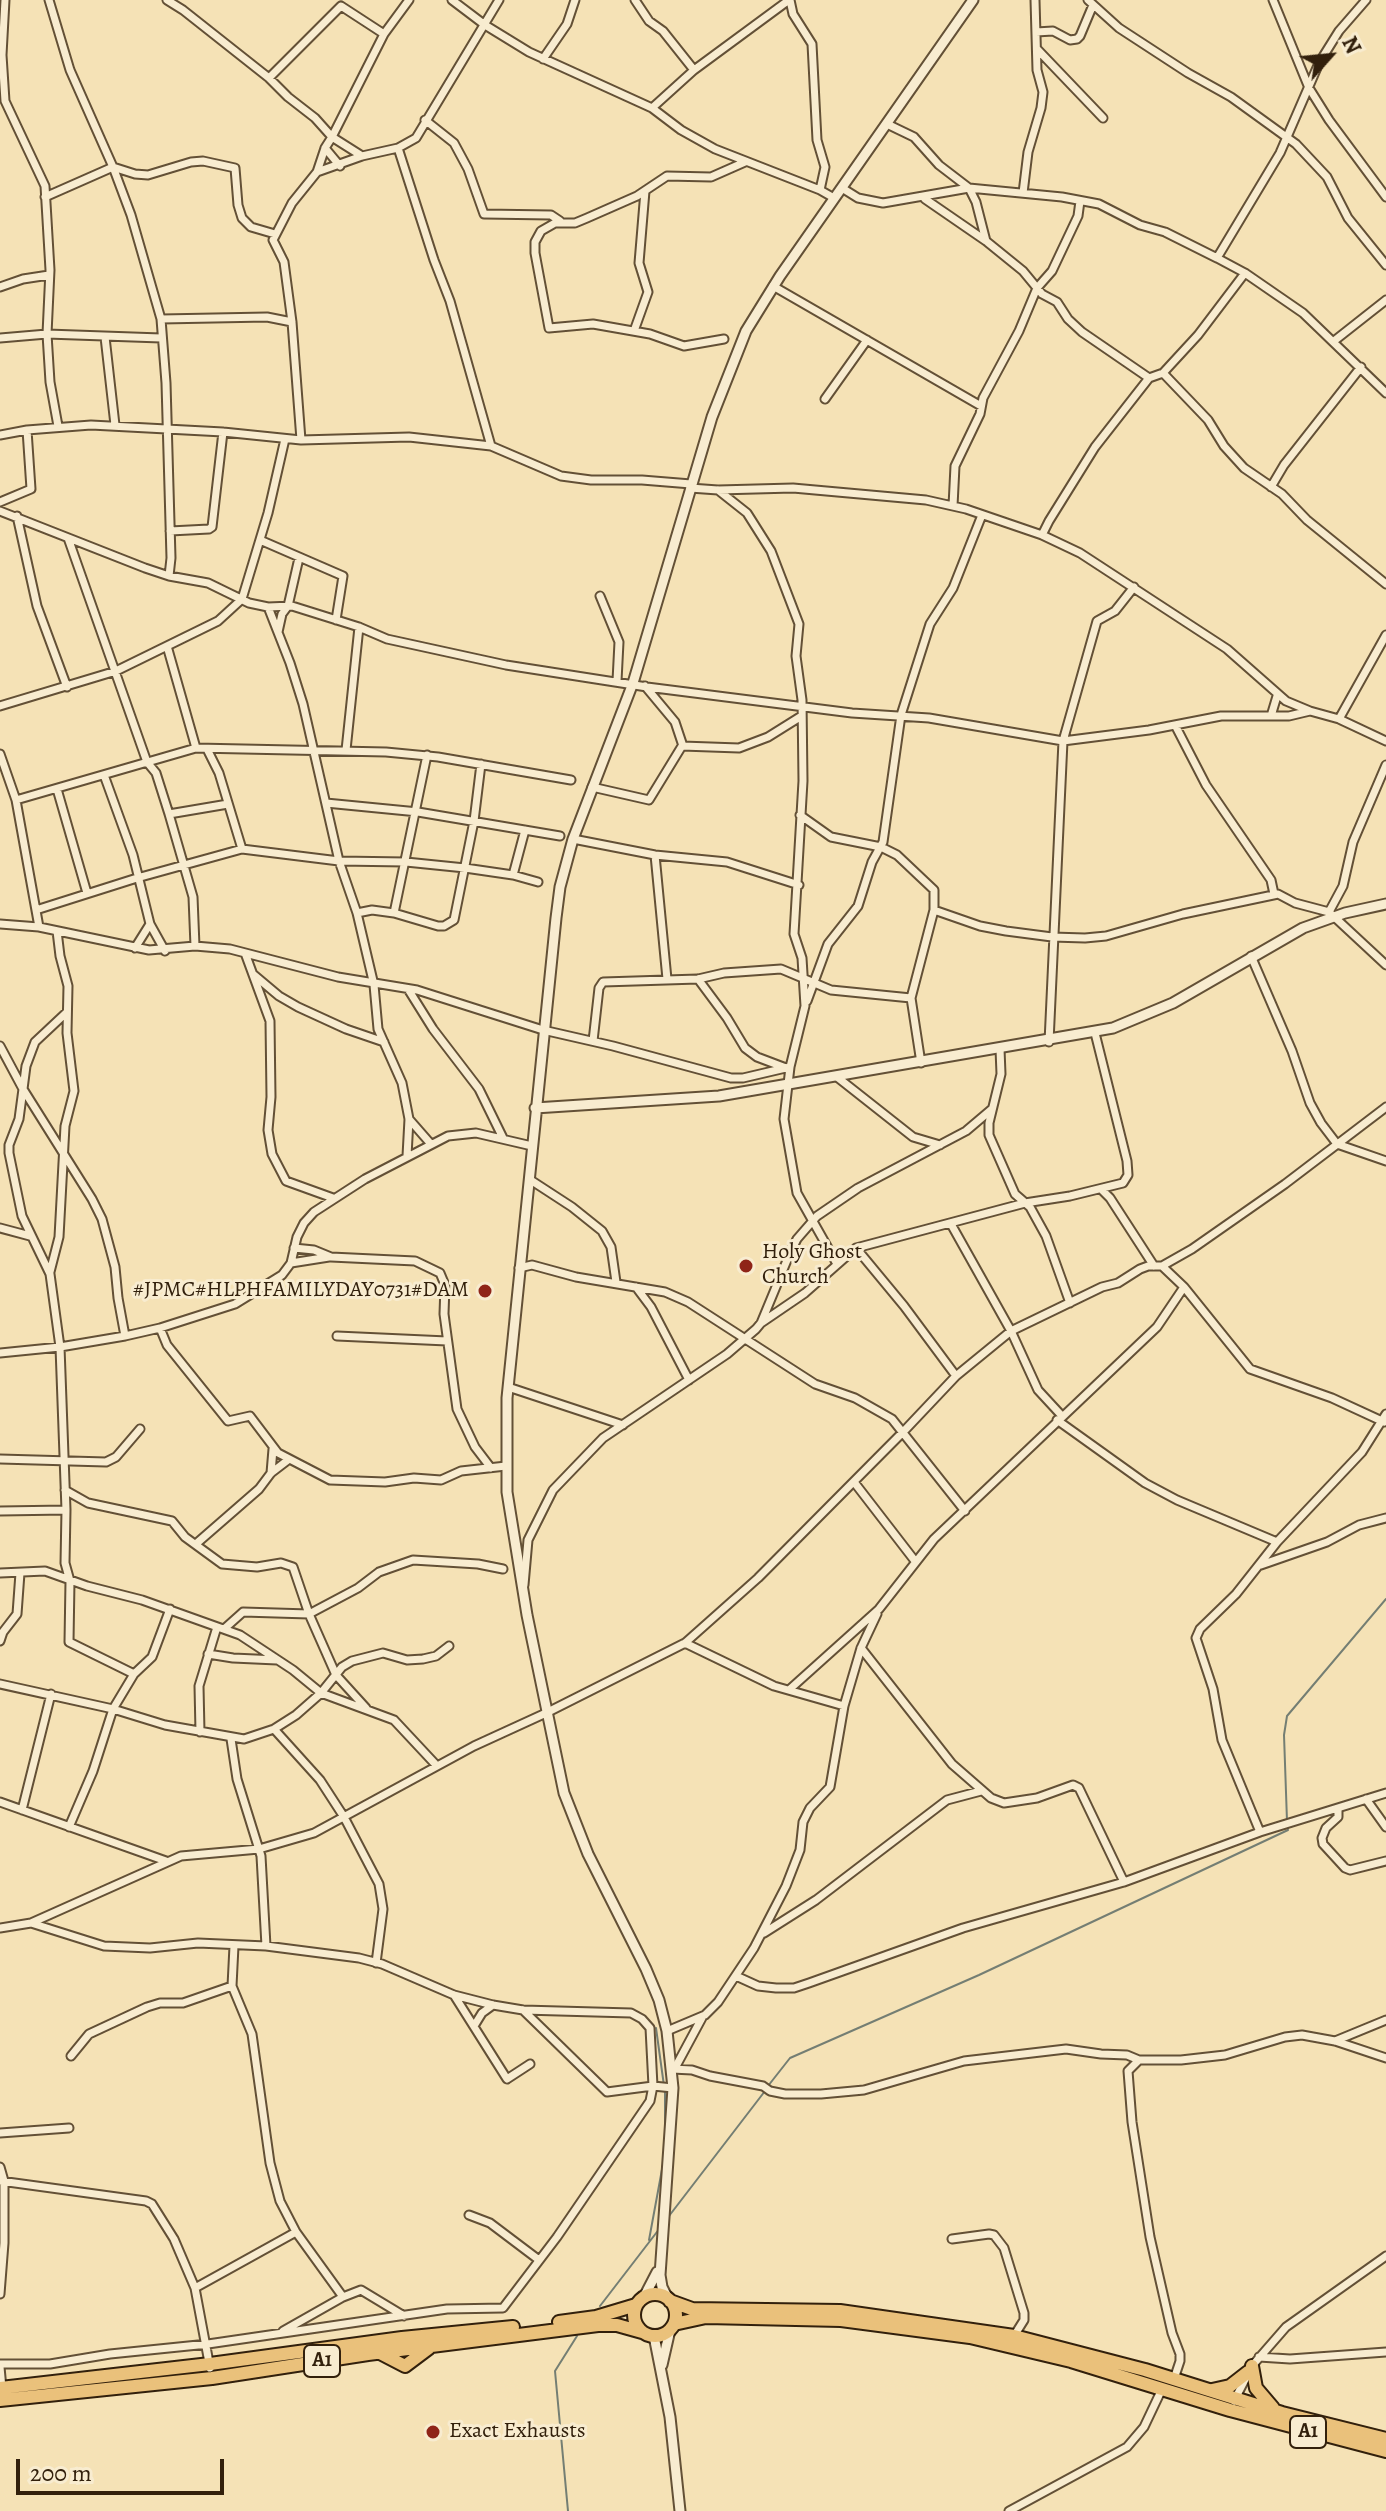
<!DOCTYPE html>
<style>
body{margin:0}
#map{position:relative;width:1386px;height:2511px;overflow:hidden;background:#f5e2b6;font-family:Alegreya,serif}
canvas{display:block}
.north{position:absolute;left:1290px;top:16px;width:80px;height:80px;-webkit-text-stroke:6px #f8ecd0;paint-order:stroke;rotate:63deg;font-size:22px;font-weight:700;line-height:32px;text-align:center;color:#32200c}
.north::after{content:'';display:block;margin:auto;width:28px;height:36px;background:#32200c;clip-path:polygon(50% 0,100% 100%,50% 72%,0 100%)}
.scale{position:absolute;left:16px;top:2459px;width:208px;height:36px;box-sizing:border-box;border:4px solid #32200c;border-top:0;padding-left:10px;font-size:24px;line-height:28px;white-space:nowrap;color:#32200c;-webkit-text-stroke:6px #f8ecd0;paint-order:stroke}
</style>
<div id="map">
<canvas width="1386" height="2511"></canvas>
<div class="north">N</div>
<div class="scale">200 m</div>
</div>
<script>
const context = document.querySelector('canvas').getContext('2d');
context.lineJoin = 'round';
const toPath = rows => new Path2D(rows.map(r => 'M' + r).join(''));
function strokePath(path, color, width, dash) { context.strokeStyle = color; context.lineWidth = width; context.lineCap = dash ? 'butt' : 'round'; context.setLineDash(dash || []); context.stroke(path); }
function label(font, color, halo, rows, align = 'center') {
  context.font = font + ' Alegreya,serif'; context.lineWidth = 6; context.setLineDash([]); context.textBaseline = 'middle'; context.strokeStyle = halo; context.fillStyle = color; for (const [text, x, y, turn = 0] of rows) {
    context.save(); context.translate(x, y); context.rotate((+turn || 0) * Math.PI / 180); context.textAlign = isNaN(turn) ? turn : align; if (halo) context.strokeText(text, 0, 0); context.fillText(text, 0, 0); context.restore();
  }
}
strokePath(toPath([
 [1287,1821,1284,1735,1287,1716,1386,1599],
 [656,2028,665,2093,665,2142],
 [768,2086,790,2058,979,1975,1288,1830,1287,1827],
 [669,2216,765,2091],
 [649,2240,663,2164],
 [600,2306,660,2228],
 [568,2511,555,2371,577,2336]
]), '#747e73', 2);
const minor = toPath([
 [5,0,2,55,5,101,45,186,50,270,47,334,50,382,58,426],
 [49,0,70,70,113,167,131,215,161,319,166,383,171,558,169,576],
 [167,0,183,10,269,78,288,97,315,118,332,137,325,148,317,172,292,203,273,240,284,262,292,322,301,440],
 [452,0,485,25,529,52,652,108,681,130,715,149,820,190,834,198],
 [499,0,416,138,398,148,434,260,450,301,491,446,561,476,591,480,642,480,691,484],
 [635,0,649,21,663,31,694,70],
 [790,0,793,14,812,44,817,140,825,167,820,190],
 [1088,0,1119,28,1188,73,1231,97,1296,144,1327,177,1348,218,1386,265],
 [1273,0,1309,88,1329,120,1386,197],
 [1036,32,1053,31,1070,40,1077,39,1080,36,1093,5],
 [1037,49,1103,118],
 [543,59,567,24,575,0],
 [269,78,341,6,384,34],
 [652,108,694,70,789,0],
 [425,120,454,143,468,169,484,214,551,215,560,221],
 [887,124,914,137,939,165,969,188,976,202,986,241],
 [325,148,340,166],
 [362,156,332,137,384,34,409,0],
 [317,172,362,156,398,148],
 [842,188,858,198,883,203,969,188,1062,197,1099,204,1140,225,1165,232,1217,258,1280,153,1319,63,1339,31,1366,0],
 [1023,193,1028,152,1041,108,1043,92,1037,70,1035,0],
 [45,197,113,167,135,174,148,175,191,162,203,161,235,168,238,205,242,218,251,227,275,234],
 [925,199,986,241,1023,271,1042,294,1057,302,1068,319,1082,332,1149,378],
 [1217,258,1245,273,1303,313,1386,393],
 [773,286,981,406],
 [0,287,23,279,49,275],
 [161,319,267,317,292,322],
 [634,331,648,292,639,263,645,191],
 [105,337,115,425],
 [0,338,47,334,161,338],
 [724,339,684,346,650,334,593,324,549,328,535,253,535,242,541,231,555,223,575,223,587,218,637,196,667,176,711,177,745,162],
 [1334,341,1386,300],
 [1163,373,1198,335,1245,273],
 [825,399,867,340],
 [0,435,27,430,91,425,223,432,301,440,409,437,491,446],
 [1271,487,1284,465,1361,367],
 [690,488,718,490,793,488,926,500,966,509,1042,535,1080,553,1227,649,1286,701,1310,711,1339,719,1386,741],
 [718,490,747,513,771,551,799,624,796,656,802,700,803,781,794,934,802,958,805,1006,790,1067,784,1119,797,1193,837,1264],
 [0,502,31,489,27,430],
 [953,506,955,466,980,414,983,398,1019,331,1037,288,1052,271,1078,216,1080,201],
 [0,511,145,568,169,576,208,583,249,603,268,607],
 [17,516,37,606,67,687],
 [170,531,209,529,212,527,223,432],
 [1042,535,1049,521,1095,447,1149,378,1163,373,1208,420,1224,446,1244,468,1282,494,1307,520,1386,584],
 [68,538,147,762,156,773,169,814,193,897,195,946],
 [260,540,343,576,336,620],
 [600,596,619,642,617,681],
 [278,632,282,614,288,606,299,558],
 [167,646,196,748],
 [645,686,675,722,683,746],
 [0,706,116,671,218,621,242,599,268,513,285,439],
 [1271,716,1277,696],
 [1339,719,1386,635],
 [1175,725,1206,785,1271,880,1274,894],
 [207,749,219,773,242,849],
 [346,750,359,627],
 [0,754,16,800,39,927],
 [104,775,133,855,150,924,165,951],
 [592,787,649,800,682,746,739,748,768,737,800,717],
 [57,789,87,893],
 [16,800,196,748,386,752,438,757,571,780],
 [326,803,418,812,560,836],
 [169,814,228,804],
 [800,815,831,837,881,847,897,855,934,890,934,910],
 [573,839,655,855,727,862,799,885],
 [655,855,667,979],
 [513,875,525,830],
 [36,910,137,878,242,849,339,861,406,862,465,868,513,875,538,882],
 [1329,912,1343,886,1353,842,1386,765],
 [357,913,372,910,394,913,438,926,444,926,454,920,474,821,481,764],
 [394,913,427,755],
 [0,924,39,927,149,950,195,946,230,949,338,977,417,990,543,1030,613,1046,731,1078,743,1078,790,1067],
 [135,948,150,924],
 [245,953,270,1021,271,1097,268,1130,272,1154,286,1181,333,1198],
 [1251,956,1292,1051,1310,1103,1321,1123,1337,1144,1386,1161],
 [254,975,279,996,298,1007,346,1029,384,1042],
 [698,979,727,1018,745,1048,757,1057,786,1068],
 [408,989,433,1029,479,1089,503,1138],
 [807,1001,828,944,858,906,872,862,883,842,901,715,930,624,953,588,982,515],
 [67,1012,35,1042,26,1066,23,1089,92,1199,102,1219,115,1267,118,1298,125,1336],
 [593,1041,599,988,603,982,698,979,724,973,781,969,831,990,911,998],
 [1049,1042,1063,741,1097,621,1115,611,1134,587],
 [0,1046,23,1089,19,1119,9,1145,9,1153,22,1216,50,1274,60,1347,66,1510,65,1563,70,1581,69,1642,134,1674],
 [1000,1049,1001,1074,989,1123,989,1135,1015,1194,1030,1207,1046,1236,1070,1303],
 [921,1063,911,998,934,910,980,926,1006,931,1052,937,1085,938,1106,936,1183,914,1278,894,1295,903,1329,912,1386,965],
 [837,1077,913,1137,940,1145],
 [409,1119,430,1143],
 [407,1156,409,1119,402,1083,378,1029,374,985,357,913,339,861,303,704,290,663,268,607,292,606,359,627,387,639,506,665,647,687,852,713,929,718,1063,741,1149,730,1221,716,1289,716,1310,711],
 [529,1179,572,1207,602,1231,611,1247,616,1282],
 [1101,1189,1110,1198,1154,1266],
 [951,1224,1011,1331,1038,1390,1062,1416],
 [0,1228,30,1236],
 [294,1248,314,1250,331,1257,415,1261,440,1273,445,1285,444,1314,457,1409,475,1447,491,1468],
 [856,1248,904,1306,956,1376],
 [291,1263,329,1257],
 [519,1268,532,1265,576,1277,665,1292,688,1302,815,1384,855,1398,892,1419,965,1511],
 [50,1272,59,1237,65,1126,74,1091,67,1033,68,986,60,956,57,931],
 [636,1287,651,1307,689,1380],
 [1184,1287,1250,1369,1332,1398,1384,1422],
 [761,1323,805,1293,856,1248,1025,1203,1070,1196,1123,1183,1128,1175,1127,1161,1095,1033],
 [160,1328,167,1345,228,1421,250,1416,278,1453,330,1480,385,1482,414,1478,441,1480,461,1471,506,1466],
 [337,1336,447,1341],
 [0,1353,60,1347,125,1336,160,1328,235,1304,282,1275,291,1263,297,1237,304,1223,314,1212,365,1179,448,1136,476,1133,532,1146],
 [508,1387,623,1425],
 [1057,1420,1145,1483,1177,1500,1277,1542],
 [0,1459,106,1462,116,1457,140,1429],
 [271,1473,273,1449],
 [854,1482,915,1561],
 [65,1490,88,1503,172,1521,185,1537,222,1564,257,1567,281,1563,293,1567,309,1614,336,1675,366,1708],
 [0,1511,66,1510],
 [197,1543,259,1489,271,1473,288,1460],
 [1261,1565,1327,1542,1359,1525,1386,1518],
 [0,1573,45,1571,87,1586,142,1600,240,1635,293,1670,321,1693,394,1720,437,1766],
 [524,1585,528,1540,553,1490,603,1438,727,1354,756,1329,761,1323,790,1253,797,1239,817,1216,858,1188,966,1131,992,1109],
 [224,1629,243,1612,309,1614,358,1588,379,1572,413,1560,478,1564,503,1569],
 [0,1641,3,1632,17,1614,20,1573],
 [685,1643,774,1686,844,1706],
 [861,1648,952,1764,991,1798,1004,1803,1037,1798,1073,1785,1079,1788,1124,1882],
 [208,1654,233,1658,277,1660],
 [0,1684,113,1709,165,1725,244,1739,274,1729,296,1715,321,1693,342,1667,352,1661,383,1653,407,1660,423,1659,436,1656,449,1646],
 [790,1689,879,1609,934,1539,1157,1327,1184,1287,1162,1266],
 [274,1729,320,1780,344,1817,379,1884,383,1909,376,1963],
 [200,1732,199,1686,217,1627],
 [231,1739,237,1779,261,1856,266,1946],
 [1366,1799,1386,1827],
 [0,1802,166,1861],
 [1338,1809,1338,1817,1326,1828,1322,1838,1323,1844,1345,1868,1350,1870,1386,1861],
 [22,1810,51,1694],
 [69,1827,93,1771,113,1709,134,1674,152,1657,170,1609],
 [1260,1832,1222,1740,1213,1689,1196,1638,1200,1629,1236,1594,1277,1542,1362,1452,1386,1414],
 [31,1923,104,1946,150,1948,198,1943,266,1946,359,1958,382,1964,454,1995,493,2005,523,2010,631,2013,642,2019,650,2028,653,2086,673,2088],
 [0,1928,31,1923,181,1856,259,1849,314,1833,474,1746,546,1713,685,1643,758,1578,904,1431,956,1376,1011,1331,1102,1287,1118,1283,1140,1269,1148,1266,1162,1266,1192,1249,1285,1184,1386,1107],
 [764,1933,816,1900,947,1800,981,1791],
 [234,1946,232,1986,252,2034,270,2163,280,2201,296,2232,343,2297],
 [736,1976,758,1986,776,1988,794,1988,809,1983,963,1928,1124,1882,1260,1832,1386,1793],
 [454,1995,507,2079,530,2064],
 [474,2026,482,2013,493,2005],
 [667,2031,705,2015,718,2002,754,1948,786,1886,800,1850,803,1822,810,1808,830,1787,844,1706,861,1648,877,1614],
 [1335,2041,1386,2020],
 [71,2056,89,2034,147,2007,160,2003,183,2003,232,1986],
 [1139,2060,1128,2071,1132,2122,1150,2237,1172,2333,1180,2354,1180,2361,1174,2379],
 [675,2068,703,2016],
 [672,2069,692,2070,710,2076,763,2086,770,2091,785,2094,821,2094,864,2090,964,2061,1066,2049,1101,2054,1127,2055,1139,2060,1181,2060,1225,2055,1285,2037,1302,2035,1335,2041,1386,2058],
 [0,2133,69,2128],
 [0,2167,4,2181,4,2243,0,2294],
 [0,2181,146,2201,152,2204,174,2239,195,2288,210,2368],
 [469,2215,490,2223,539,2260],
 [952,2239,989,2234,994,2235,1004,2248,1024,2313,1024,2320,1014,2336],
 [195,2288,296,2232],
 [283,2331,343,2297,361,2290,404,2316],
 [1259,2357,1290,2359,1386,2352],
 [0,2364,50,2364,110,2354,208,2344,447,2309,503,2308,557,2237,650,2101,653,2086,607,2092,523,2010],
 [0,2367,2,2388],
 [1234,2401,1252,2366,1286,2327,1386,2256],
 [1009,2511,1127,2447,1144,2427,1162,2389]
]);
const tertiary = toPath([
 [535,1108,719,1096,1113,1028,1173,1003,1303,928,1345,913,1386,904],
 [644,2297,657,2272],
 [668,2299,662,2287,660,2275,673,2088,667,2031,659,2000,646,1969,588,1854,564,1793,527,1615,507,1492,507,1398,556,918,560,887,573,839,633,683,712,417,746,331,780,276,973,0],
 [654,2336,670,2417,680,2511],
 [662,2365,670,2330]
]);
const trunk = toPath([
 '634 2315a21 21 0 1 1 42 0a21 21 0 1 1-42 0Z',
 [670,2301,692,2309,840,2311,1014,2336,1145,2370,1282,2413,1386,2439],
 [559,2322,596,2317,636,2305],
 [674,2324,706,2317,841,2320,970,2337,1071,2361,1230,2410,1386,2451],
 [378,2352,405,2366,429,2348],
 [1252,2366,1256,2388,1273,2408],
 [0,2388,210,2364,402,2338,513,2327],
 [1212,2390,1230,2386,1248,2372],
 [0,2400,212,2378,368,2354,598,2325,617,2325,642,2332]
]);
strokePath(minor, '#635036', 11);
strokePath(tertiary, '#635036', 13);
strokePath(trunk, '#32200c', 16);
strokePath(minor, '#f8ecd0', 7);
strokePath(tertiary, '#f8ecd0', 9);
strokePath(trunk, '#eac17b', 12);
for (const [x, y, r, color] of [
 [746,1266,8,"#8f2418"],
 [485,1291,8,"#8f2418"],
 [433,2432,8,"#8f2418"]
]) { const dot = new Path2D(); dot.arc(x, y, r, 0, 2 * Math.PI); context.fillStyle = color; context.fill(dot); strokePath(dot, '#f8ecd0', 3); }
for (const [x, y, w] of [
 [322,2361,36],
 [1308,2432,36]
]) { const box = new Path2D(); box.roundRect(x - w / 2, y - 16, w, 32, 6); context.fillStyle = '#f8ecd0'; context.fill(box); strokePath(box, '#32200c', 2); }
label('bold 20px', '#32200c', null, [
 ["A1",322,2361],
 ["A1",1308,2432]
]);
label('22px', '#32200c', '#f8ecd0', [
 ["Holy Ghost",762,1253],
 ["Church",762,1278],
 ["#JPMC#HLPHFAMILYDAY0731#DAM",469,1291,"right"],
 ["Exact Exhausts",449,2432]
], 'left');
</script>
